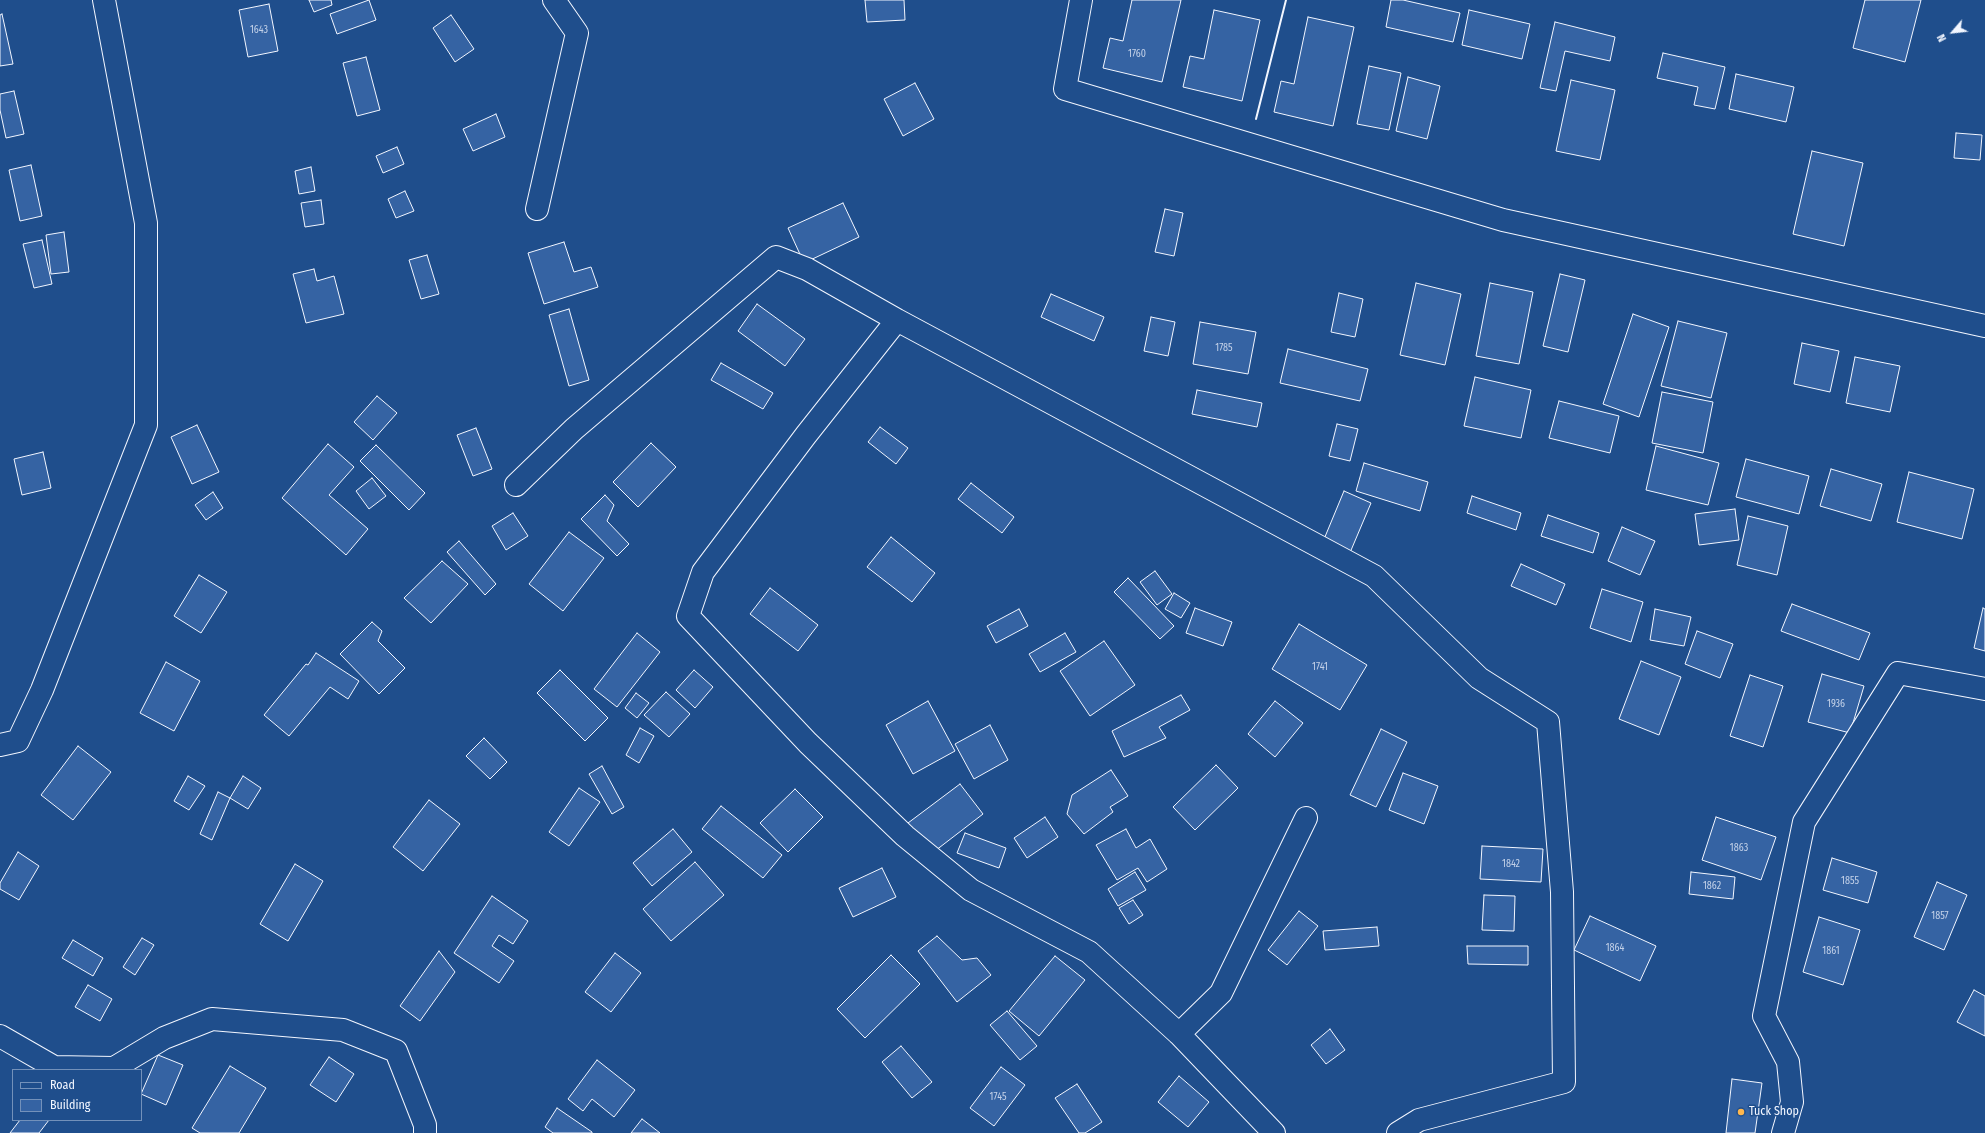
<!DOCTYPE html>
<style>
body{margin:0}
#map{position:relative;width:1985px;height:1133px;overflow:hidden;background:#1f4e8c;font-family:"Fira Sans Condensed",sans-serif}
canvas{display:block}
.legend{position:absolute;left:12px;top:1069px;width:130px;height:52px;box-sizing:border-box;background:#1f4e8c;border:1px solid #7391ba;margin:0;padding:5px 7px;list-style:none;font-size:12px;color:#f2f6ff}
.legend li{display:flex;align-items:center;gap:8px;height:20px}
.legend b{width:20px;border:1px solid #7391ba}
.north{position:absolute;left:1933px;top:12px;width:40px;height:40px;-webkit-text-stroke:3px #1f4e8c;paint-order:stroke;rotate:242deg;font-size:11px;font-weight:700;line-height:16px;text-align:center;color:#f2f6ff}
.north::after{content:'';display:block;margin:auto;width:14px;height:18px;background:#f2f6ff;clip-path:polygon(50% 0,100% 100%,50% 72%,0 100%)}
</style>
<div id="map">
<canvas width="1985" height="1133"></canvas>
<ul class="legend">
<li><b style="height:5px;background:#1f4e8c"></b>Road</li>
<li><b style="height:11px;background:#3563a3"></b>Building</li>
</ul>
<div class="north">N</div>
</div>
<script>
const context = document.querySelector('canvas').getContext('2d');
context.lineJoin = 'round';
function paint(path, color) { context.fillStyle = color; context.fill(path, 'evenodd'); }
const toPath = rows => new Path2D(rows.map(r => 'M' + r).join(''));
function strokePath(path, color, width, dash) { context.strokeStyle = color; context.lineWidth = width; context.lineCap = dash ? 'butt' : 'round'; context.setLineDash(dash || []); context.stroke(path); }
function label(font, color, halo, rows, align = 'center') {
  context.font = font + ' "Fira Sans Condensed",sans-serif'; context.lineWidth = 3; context.setLineDash([]); context.textBaseline = 'middle'; context.strokeStyle = halo; context.fillStyle = color; for (const [text, x, y, turn = 0] of rows) {
    context.save(); context.translate(x, y); context.rotate((+turn || 0) * Math.PI / 180); context.textAlign = isNaN(turn) ? turn : align; if (halo) context.strokeText(text, 0, 0); context.fillText(text, 0, 0); context.restore();
  }
}
const building = toPath([
 [309,0,331,0,332,5,314,12,309,0],
 [369,0,376,20,337,34,330,14,369,0],
 [865,0,904,0,905,20,867,22,865,0],
 [1132,0,1181,0,1162,82,1103,68,1110,38,1123,41,1132,0],
 [1391,0,1403,0,1460,13,1453,42,1386,27,1391,0],
 [1865,0,1921,0,1905,62,1853,48,1865,0],
 [269,4,278,51,248,57,239,10,269,4],
 [1214,10,1260,20,1242,101,1183,87,1190,56,1204,59,1214,10],
 [1469,10,1530,24,1522,59,1462,45,1469,10],
 [2,14,13,64,0,66,0,15,2,14],
 [451,15,474,49,455,62,433,28,451,15],
 [1308,17,1354,27,1333,126,1274,112,1281,81,1294,84,1308,17],
 [1555,22,1615,37,1610,61,1565,51,1556,91,1540,88,1555,22],
 [1663,53,1725,67,1715,109,1694,105,1698,87,1657,78,1663,53],
 [366,57,380,110,357,116,343,63,366,57],
 [1369,66,1401,73,1389,130,1357,124,1369,66],
 [1736,74,1794,87,1786,122,1729,109,1736,74],
 [1408,77,1440,86,1427,139,1396,131,1408,77],
 [1571,80,1615,90,1600,160,1556,151,1571,80],
 [915,83,934,119,903,136,884,99,915,83],
 [14,91,24,134,6,138,0,110,0,94,14,91],
 [496,114,505,137,473,151,463,129,496,114],
 [1956,133,1982,135,1980,160,1954,158,1956,133],
 [397,147,404,164,383,173,376,156,397,147],
 [1812,151,1863,163,1844,246,1793,234,1812,151],
 [31,165,42,216,20,221,9,170,31,165],
 [311,167,315,191,299,194,295,171,311,167],
 [405,191,414,211,396,218,388,199,405,191],
 [321,200,324,224,305,227,301,203,321,200],
 [843,203,859,237,804,263,788,228,843,203],
 [1165,209,1183,213,1174,256,1155,252,1165,209],
 [64,232,69,272,51,274,46,235,64,232],
 [42,240,52,284,34,288,23,244,42,240],
 [564,242,574,272,591,267,598,287,544,304,528,253,564,242],
 [427,255,439,294,421,299,409,260,427,255],
 [314,269,317,281,334,276,344,314,306,323,293,274,314,269],
 [1560,274,1585,280,1568,352,1543,346,1560,274],
 [1416,283,1461,294,1445,365,1400,355,1416,283],
 [1490,283,1533,292,1519,364,1476,356,1490,283],
 [1339,293,1363,299,1355,337,1331,332,1339,293],
 [1051,294,1104,317,1094,341,1041,317,1051,294],
 [757,304,805,339,785,366,738,331,757,304],
 [569,309,589,380,569,386,549,315,569,309],
 [1633,314,1669,327,1639,417,1603,404,1633,314],
 [1151,317,1175,322,1168,356,1144,351,1151,317],
 [1678,321,1727,333,1711,398,1661,386,1678,321],
 [1200,322,1256,332,1248,374,1193,364,1200,322],
 [1802,343,1839,351,1830,392,1794,384,1802,343],
 [1288,349,1368,369,1360,401,1280,383,1288,349],
 [1855,357,1900,366,1890,412,1846,403,1855,357],
 [721,363,773,393,763,409,711,380,721,363],
 [1475,377,1531,390,1521,438,1464,426,1475,377],
 [1197,390,1262,403,1257,427,1192,414,1197,390],
 [1662,392,1713,402,1703,453,1652,443,1662,392],
 [377,396,397,413,373,440,354,422,377,396],
 [1559,401,1619,416,1610,453,1549,438,1559,401],
 [1337,424,1358,429,1350,461,1329,456,1337,424],
 [197,425,219,472,192,484,171,437,197,425],
 [880,427,908,448,896,464,868,442,880,427],
 [476,428,492,469,473,476,457,435,476,428],
 [651,443,676,467,638,507,613,482,651,443],
 [328,444,354,467,329,495,368,529,346,555,282,498,328,444],
 [376,445,425,493,409,510,360,461,376,445],
 [1656,446,1719,463,1708,505,1646,490,1656,446],
 [43,452,51,488,22,495,14,459,43,452],
 [1746,459,1809,476,1799,514,1736,497,1746,459],
 [1364,463,1428,482,1420,511,1356,491,1364,463],
 [1831,469,1882,484,1871,521,1820,506,1831,469],
 [1909,472,1974,489,1962,539,1897,522,1909,472],
 [372,478,386,496,369,509,356,491,372,478],
 [971,483,1014,517,1002,533,958,499,971,483],
 [1344,491,1371,503,1349,555,1322,544,1344,491],
 [213,492,223,508,206,520,195,505,213,492],
 [605,495,614,505,607,521,629,544,617,556,581,519,605,495],
 [1472,496,1521,513,1516,530,1467,513,1472,496],
 [1735,509,1739,540,1699,545,1695,514,1735,509],
 [513,513,528,536,506,550,492,526,513,513],
 [1548,515,1599,533,1593,553,1541,536,1548,515],
 [1748,516,1788,526,1777,575,1737,565,1748,516],
 [1622,527,1655,541,1640,575,1608,561,1622,527],
 [569,532,604,558,563,611,529,584,569,532],
 [891,537,935,573,912,602,867,567,891,537],
 [459,541,496,584,485,595,447,552,459,541],
 [442,561,468,584,431,623,404,598,442,561],
 [1521,564,1565,584,1556,605,1511,586,1521,564],
 [1155,571,1172,594,1157,605,1140,582,1155,571],
 [199,575,227,592,201,633,174,616,199,575],
 [1128,578,1174,626,1160,639,1114,592,1128,578],
 [770,588,818,625,798,651,750,614,770,588],
 [1602,589,1643,602,1631,642,1590,628,1602,589],
 [1174,593,1190,603,1181,618,1165,609,1174,593],
 [1792,604,1870,633,1859,660,1781,631,1792,604],
 [1195,608,1232,622,1223,646,1186,633,1195,608],
 [1983,608,1985,609,1985,651,1974,648,1983,608],
 [1019,609,1028,626,996,643,987,626,1019,609],
 [1655,609,1691,617,1684,646,1650,640,1655,609],
 [372,622,382,631,378,641,405,668,379,694,340,654,372,622],
 [1299,624,1367,665,1340,710,1272,669,1299,624],
 [1697,631,1733,644,1720,678,1685,664,1697,631],
 [637,633,660,652,617,707,594,689,637,633],
 [1065,633,1076,652,1040,672,1029,654,1065,633],
 [1104,641,1135,685,1090,716,1060,671,1104,641],
 [316,653,359,681,348,699,330,687,289,736,264,715,306,664,308,665,316,653],
 [1641,661,1681,677,1659,735,1619,719,1641,661],
 [166,662,200,681,174,731,140,713,166,662],
 [560,670,608,718,585,741,537,693,560,670],
 [694,670,713,687,695,708,676,690,694,670],
 [1822,674,1864,686,1850,733,1808,722,1822,674],
 [1750,675,1783,686,1763,747,1730,736,1750,675],
 [666,692,690,714,669,737,644,715,666,692],
 [636,693,649,703,637,718,625,708,636,693],
 [1181,695,1190,710,1159,727,1166,738,1124,757,1112,731,1181,695],
 [928,701,955,751,913,774,886,725,928,701],
 [1275,701,1303,723,1275,757,1248,734,1275,701],
 [990,725,1008,760,974,779,955,744,990,725],
 [640,728,654,736,639,763,626,755,640,728],
 [1381,729,1407,742,1376,807,1350,795,1381,729],
 [484,738,507,762,490,779,466,756,484,738],
 [78,746,111,772,73,820,41,795,78,746],
 [1216,765,1238,788,1195,830,1173,807,1216,765],
 [602,766,624,807,612,814,589,774,602,766],
 [1111,770,1128,796,1110,807,1113,812,1084,834,1067,814,1072,795,1111,770],
 [1403,773,1438,786,1424,824,1389,810,1403,773],
 [188,776,205,786,189,810,174,801,188,776],
 [243,776,261,788,248,809,230,798,243,776],
 [960,784,983,814,931,854,908,823,960,784],
 [579,788,600,802,569,846,549,832,579,788],
 [795,789,823,817,788,852,760,823,795,789],
 [218,792,230,798,212,840,200,834,218,792],
 [429,800,460,824,423,871,393,847,429,800],
 [721,806,782,855,763,878,702,829,721,806],
 [1045,817,1058,837,1027,858,1014,838,1045,817],
 [1716,817,1776,837,1761,880,1702,860,1716,817],
 [673,829,692,852,652,886,633,863,673,829],
 [1126,829,1136,848,1150,839,1167,869,1147,882,1138,868,1117,880,1096,845,1126,829],
 [965,833,1006,848,999,868,957,853,965,833],
 [1482,846,1543,849,1541,882,1480,879,1482,846],
 [18,852,39,866,19,900,0,889,0,883,18,852],
 [1832,858,1877,872,1868,903,1823,890,1832,858],
 [695,862,724,895,671,941,643,909,695,862],
 [295,864,323,881,288,941,260,924,295,864],
 [882,868,896,897,853,917,839,888,882,868],
 [1135,872,1146,890,1118,906,1108,889,1135,872],
 [1691,872,1735,877,1733,899,1689,894,1691,872],
 [1937,882,1967,895,1944,950,1914,937,1937,882],
 [1484,895,1515,896,1514,931,1482,930,1484,895],
 [492,896,528,921,513,944,499,935,492,946,514,961,499,983,454,953,492,896],
 [1133,900,1143,915,1129,924,1119,908,1133,900],
 [1299,911,1318,926,1287,965,1268,950,1299,911],
 [1590,916,1656,946,1640,981,1574,950,1590,916],
 [1819,917,1860,930,1843,985,1803,972,1819,917],
 [1377,927,1379,946,1325,950,1323,931,1377,927],
 [937,936,962,960,977,958,991,975,957,1002,918,951,937,936],
 [142,938,154,945,135,975,123,967,142,938],
 [73,940,103,958,93,976,62,958,73,940],
 [1467,946,1528,946,1528,965,1468,964,1467,946],
 [439,951,455,972,420,1021,400,1006,439,951],
 [615,953,641,973,611,1012,585,992,615,953],
 [891,955,920,984,865,1038,837,1009,891,955],
 [1055,956,1085,980,1039,1036,1009,1011,1055,956],
 [88,985,112,999,100,1021,75,1007,88,985],
 [1974,990,1985,996,1985,1036,1957,1022,1974,990],
 [1007,1011,1037,1046,1020,1060,990,1025,1007,1011],
 [1330,1029,1345,1050,1326,1064,1311,1045,1330,1029],
 [901,1046,932,1082,912,1098,882,1062,901,1046],
 [158,1055,183,1065,166,1105,141,1094,158,1055],
 [329,1057,354,1074,336,1102,310,1085,329,1057],
 [597,1060,635,1090,614,1117,592,1099,583,1111,568,1099,597,1060],
 [230,1066,266,1088,239,1133,200,1133,192,1128,230,1066],
 [1001,1067,1025,1085,994,1126,970,1108,1001,1067],
 [1179,1076,1209,1102,1188,1127,1158,1102,1179,1076],
 [1732,1079,1762,1083,1755,1133,1726,1133,1732,1079],
 [1077,1084,1102,1122,1085,1133,1079,1133,1055,1098,1077,1084],
 [557,1108,592,1132,592,1133,553,1133,545,1127,557,1108],
 [642,1119,660,1133,631,1133,642,1119],
 [20,1120,49,1120,39,1133,10,1133,20,1120]
]);
paint(building, '#3563a3');
strokePath(building, '#f2f6ff', 1);
const minor = toPath([
 [1081,0,1065,89,1503,220,1985,326],
 [537,209,577,33,554,0],
 [897,320,806,435,703,572,688,616,808,743,905,836,971,890,1089,952,1179,1034,1274,1133],
 [516,485,574,429,776,257,807,269,897,320,1374,576,1479,678,1548,722,1562,892,1564,1082,1419,1120,1398,1133],
 [0,745,18,741,42,690,146,425,146,223,104,0],
 [1179,1034,1221,993,1306,818],
 [0,1036,54,1067,114,1068,164,1038,212,1019,343,1030,396,1051,425,1125,425,1133],
 [1783,1133,1792,1102,1788,1062,1764,1016,1804,822,1898,673,1985,689]
]);
strokePath(minor, '#f2f6ff', 24);
strokePath(minor, '#1f4e8c', 22);
strokePath(toPath([
 [1256,119,1286,0]
]), '#f2f6ff', 2);
for (const [x, y, r, color] of [
 [1741,1112,4,"#ffb74d"]
]) { const dot = new Path2D(); dot.arc(x, y, r, 0, 2 * Math.PI); context.fillStyle = color; context.fill(dot); strokePath(dot, '#1f4e8c', 1.5); }
label('10px', '#c3d1e8', null, [
 ["1643",259,30],
 ["1760",1137,54],
 ["1785",1224,348],
 ["1741",1320,667],
 ["1936",1836,704],
 ["1863",1739,848],
 ["1842",1511,864],
 ["1855",1850,881],
 ["1862",1712,886],
 ["1857",1940,916],
 ["1864",1615,948],
 ["1861",1831,951],
 ["1745",998,1097]
]);
label('12px', '#f2f6ff', '#1f4e8c', [
 ["Tuck Shop",1749,1112]
], 'left');
</script>
